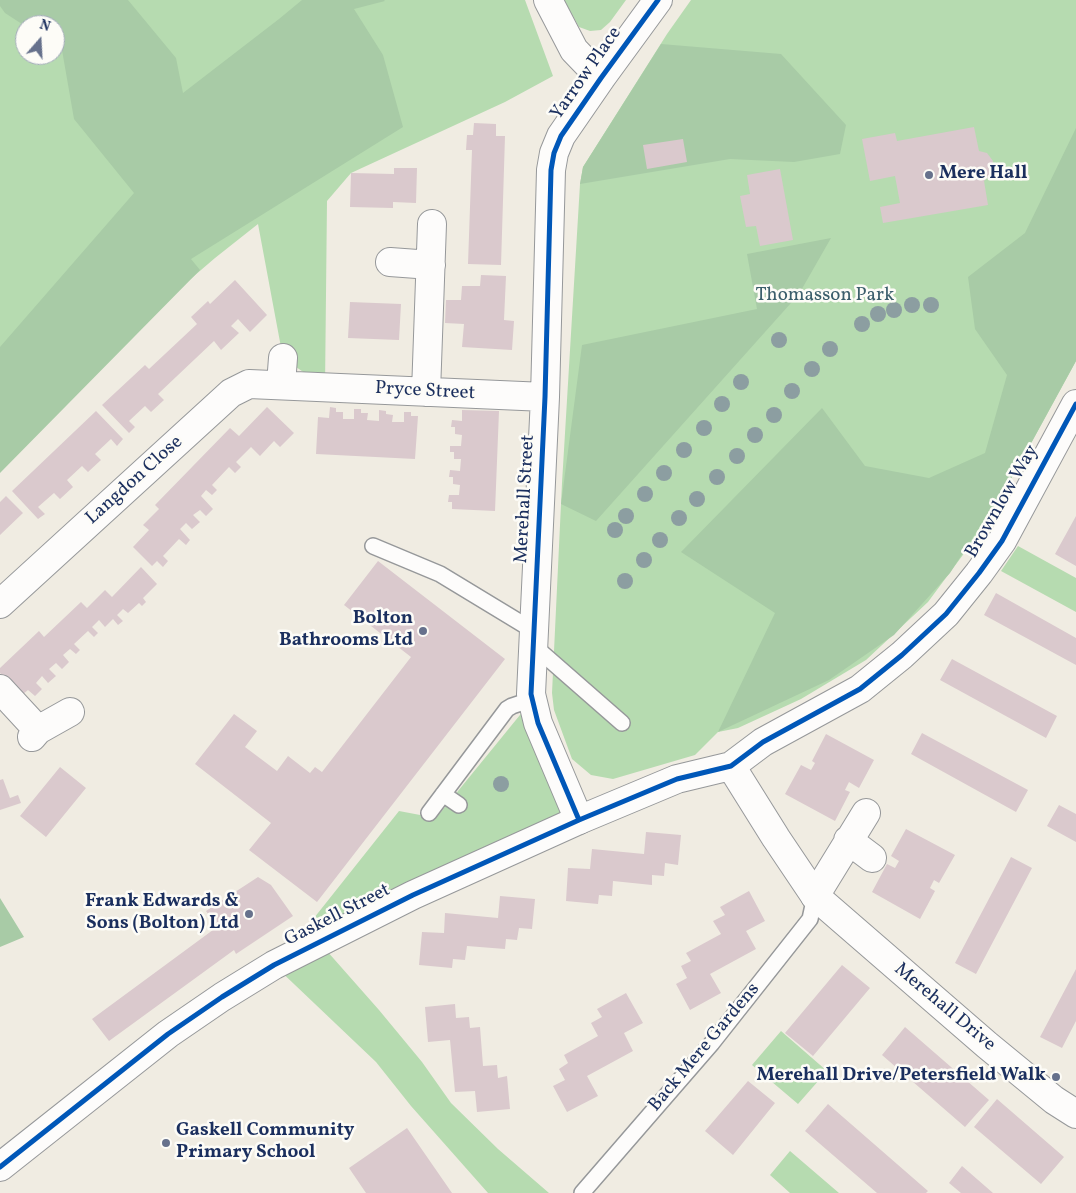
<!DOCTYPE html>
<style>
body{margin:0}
#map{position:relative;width:1076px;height:1193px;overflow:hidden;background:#f0ece2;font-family:Vollkorn,serif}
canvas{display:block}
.north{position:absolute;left:15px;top:15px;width:50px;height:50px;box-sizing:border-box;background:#fdfcf7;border:1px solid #a3aaba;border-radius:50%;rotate:19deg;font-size:14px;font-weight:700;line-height:20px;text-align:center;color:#1b2f5e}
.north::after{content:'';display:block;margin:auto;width:18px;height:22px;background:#66718c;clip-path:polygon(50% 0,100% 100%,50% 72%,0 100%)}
</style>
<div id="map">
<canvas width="1076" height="1193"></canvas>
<div class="north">N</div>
</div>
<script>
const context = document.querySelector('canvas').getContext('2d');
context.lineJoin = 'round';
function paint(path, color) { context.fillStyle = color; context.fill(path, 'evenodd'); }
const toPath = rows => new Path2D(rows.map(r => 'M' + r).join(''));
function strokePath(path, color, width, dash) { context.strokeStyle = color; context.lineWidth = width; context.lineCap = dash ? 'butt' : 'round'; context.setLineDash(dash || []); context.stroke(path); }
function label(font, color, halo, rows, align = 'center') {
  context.font = font + ' Vollkorn,serif'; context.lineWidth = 5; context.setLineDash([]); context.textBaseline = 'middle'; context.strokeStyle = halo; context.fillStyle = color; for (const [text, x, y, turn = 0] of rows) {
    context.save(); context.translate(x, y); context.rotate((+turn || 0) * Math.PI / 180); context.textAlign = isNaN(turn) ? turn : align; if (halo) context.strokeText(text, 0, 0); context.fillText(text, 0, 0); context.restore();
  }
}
paint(toPath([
 [0,0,525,0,553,76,505,102,351,173,327,201,325,387,283,358,258,224,215,258,110,348,0,461],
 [25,25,55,25,55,55,25,55],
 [564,0,626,0,610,22,601,30,590,31,579,27],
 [691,0,1076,0,1076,361,1017,469,974,540,928,602,866,660,801,699,738,728,718,732,695,755,613,779,591,775,572,759,554,710,552,693,562,483,580,184,583,167,667,34],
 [1018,546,1076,578,1076,612,1001,571],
 [533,699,579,820,328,938,314,918,399,811,436,818],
 [319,942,379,1010,422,1062,451,1103,498,1149,549,1193,488,1193,411,1106,376,1062,274,965],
 [781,1031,827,1071,798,1104,752,1065],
 [790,1151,839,1193,790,1193,770,1175]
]), '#b6dbb0');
paint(toPath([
 [0,0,128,0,176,58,183,93,279,19,302,0,384,0,385,1,354,9,383,55,403,127,191,259,200,270,0,473,0,347,134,193,74,119,62,50,55,46,55,25,25,26,5,13,0,6],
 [661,44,781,54,846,125,840,154,794,162,730,159,580,184,583,167],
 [1076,128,1076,361,1017,469,950,573,894,635,829,680,718,732,775,613,681,552,822,408,865,466,929,478,985,453,1007,375,975,329,968,277,1025,233],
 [831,238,799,294,596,521,561,504,582,345,757,309,747,254],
 [0,898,24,937,0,947]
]), '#a8cba6');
paint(toPath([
 [474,123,496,124,496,136,505,136,501,265,468,264,472,150,466,150,467,135,473,135],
 [974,127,979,151,987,153,993,161,991,174,984,181,988,205,883,223,880,207,900,203,895,176,870,181,862,139,895,133,897,141],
 [683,139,687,162,647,169,643,145],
 [394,168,417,168,416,203,393,202,393,208,350,207,351,173,394,174],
 [780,169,793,240,760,246,756,226,746,227,740,196,750,194,747,175],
 [481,275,506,276,504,320,514,321,512,350,462,347,464,324,445,323,446,300,461,300,462,286,480,286],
 [235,280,267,315,250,332,238,319,231,326,239,333,221,350,214,341,158,394,164,400,151,412,145,406,129,421,135,427,129,433,102,405,145,365,149,369,197,324,191,317,208,301,210,304],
 [350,302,401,304,399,340,348,338],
 [267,407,294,433,280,447,274,441,260,456,251,447,236,462,241,467,235,473,229,467,212,485,217,490,212,495,206,490,201,496,213,509,206,516,200,510,193,515,200,522,192,529,186,523,180,529,190,540,186,545,179,539,163,556,168,561,163,567,157,561,152,566,133,547,149,530,143,525,159,509,155,505,230,428,239,436],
 [330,407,336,408,336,412,343,412,343,419,354,419,354,409,361,409,361,413,368,413,367,420,379,421,379,410,386,411,386,414,393,415,392,422,404,422,404,412,411,412,411,416,418,416,415,459,316,454,318,417,329,418],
 [462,410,499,411,495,511,452,509,452,502,448,502,449,495,459,495,460,485,453,484,453,477,449,477,450,470,460,471,461,459,454,459,454,452,450,452,450,446,461,446,462,435,455,434,455,427,451,427,452,420,462,421],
 [96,411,123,439,117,446,111,439,95,454,101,460,88,472,82,466,67,480,73,487,60,499,54,493,38,507,45,514,38,519,12,491],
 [6,496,23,513,0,535,0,502],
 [1076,516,1076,566,1055,554],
 [378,561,505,659,317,902,249,850,271,823,195,764,234,714,257,731,245,747,277,771,288,756,310,773,315,767,322,772,411,657,344,605],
 [141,567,157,584,143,598,146,602,142,606,139,603,128,613,123,609,117,615,123,621,118,625,113,619,105,627,99,620,92,627,98,633,94,637,88,631,74,644,80,650,76,654,70,649,63,655,69,662,62,669,56,663,49,669,56,676,48,683,42,676,36,683,42,689,35,696,28,690,22,695,0,673,0,668,39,631,44,637,81,602,87,608,105,590,112,597],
 [996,593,1076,638,1076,665,984,615],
 [952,659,1057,716,1046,738,940,680],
 [922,733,1028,790,1016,812,911,754],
 [826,734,874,760,859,788,849,782,845,790,850,792,835,821,785,794,801,765,811,770,815,763,812,761],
 [60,767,86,788,46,837,20,816],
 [3,779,10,798,18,795,21,803,0,810,0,780],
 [1059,805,1076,814,1076,842,1047,826],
 [906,829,955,855,939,883,934,880,930,888,935,891,920,919,872,892,887,864,895,868,899,861,891,856],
 [646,832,681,835,678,865,665,863,664,876,652,875,652,885,613,881,612,896,599,895,598,904,566,901,568,868,590,869,592,849,644,854],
 [1011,857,1032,868,976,974,955,963],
 [258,877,271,885,293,916,236,954,234,950,109,1041,92,1019,217,927,206,911],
 [749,891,765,921,746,931,756,949,710,974,721,993,690,1010,676,984,687,978,681,966,691,961,686,953,721,934,713,921,725,915,720,907],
 [500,896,535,899,532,929,519,928,517,940,506,939,505,949,467,946,465,960,453,959,452,968,419,965,422,932,444,933,445,913,498,918],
 [842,965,870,988,813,1056,785,1033],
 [1076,969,1076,1021,1062,1048,1040,1037],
 [626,993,643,1023,624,1033,633,1051,587,1076,598,1096,567,1112,553,1086,565,1080,559,1069,568,1063,564,1055,598,1036,591,1023,602,1017,597,1009],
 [455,1004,456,1018,469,1017,470,1028,480,1027,483,1066,497,1065,498,1078,507,1076,510,1109,477,1112,475,1091,455,1092,450,1040,428,1042,425,1007],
 [905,1027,989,1100,965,1127,882,1055],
 [748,1081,775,1103,733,1155,705,1131],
 [997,1099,1064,1157,1041,1184,974,1127],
 [828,1104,928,1191,926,1193,877,1193,805,1131],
 [407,1128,452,1193,366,1193,349,1168],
 [962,1166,993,1193,961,1193,949,1183]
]), '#dac9cd');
const lane = toPath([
 [373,546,440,574,534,631],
 [534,646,622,723],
 [443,794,459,805],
 [429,813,507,709,512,706,533,699],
 [582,1193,712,1043,810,919,815,896]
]);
const street = toPath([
 [548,0,574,50,601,78],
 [390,262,431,265],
 [281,384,283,358],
 [426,392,432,224],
 [0,604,231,393,249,384,545,397],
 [0,689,38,730],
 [32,737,38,730,70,712],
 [579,820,538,723,531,694,545,397,551,170,554,153,561,136,601,78,658,0],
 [848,840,872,858],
 [815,896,866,813]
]);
const secondary = toPath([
 [731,766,776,838,815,896,987,1045,1054,1100,1076,1114],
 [0,1167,168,1034,222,997,274,965,413,895,579,820,677,779,731,766,763,742,860,689,902,655,946,614,979,573,1002,541,1076,404]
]);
strokePath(lane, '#96989a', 18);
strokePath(street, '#96989a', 30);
strokePath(secondary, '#96989a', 30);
strokePath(lane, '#fdfcfb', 15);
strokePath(street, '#fdfcfb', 28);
strokePath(secondary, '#fdfcfb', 28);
strokePath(toPath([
 [579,820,538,723,531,694,545,397,551,170,554,153,561,136,601,78,658,0],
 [0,1167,168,1034,222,997,274,965,413,895,579,820,677,779,731,766,763,742,860,689,902,655,946,614,979,573,1002,541,1076,404]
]), '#0057b8', 5);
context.fillStyle = '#8c9ea1';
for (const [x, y] of [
 [912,305],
 [931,305],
 [894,310],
 [878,314],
 [862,324],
 [779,340],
 [830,349],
 [812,369],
 [741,382],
 [792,391],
 [722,404],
 [774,415],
 [704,428],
 [755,435],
 [684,450],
 [737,456],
 [664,473],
 [717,477],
 [645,494],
 [697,499],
 [626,516],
 [679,518],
 [615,530],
 [660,540],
 [644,560],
 [625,581],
 [501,784]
]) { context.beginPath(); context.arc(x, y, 8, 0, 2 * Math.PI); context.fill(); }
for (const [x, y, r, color] of [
 [929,175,5,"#66718c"],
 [423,631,5,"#66718c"],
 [249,914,5,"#66718c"],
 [1056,1077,5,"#66718c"],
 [166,1143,5,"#66718c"]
]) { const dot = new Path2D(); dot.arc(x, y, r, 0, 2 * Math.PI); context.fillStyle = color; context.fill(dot); strokePath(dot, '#fdfcf7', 2); }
label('19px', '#1b2f5e', '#fdfcf7', [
 ["Yarrow Place",587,74,-55],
 ["Pryce Street",425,392,3],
 ["Langdon Close",135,481,-42],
 ["Merehall Street",526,499,-87],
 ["Brownlow Way",1003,502,-60],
 ["Gaskell Street",338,916,-27],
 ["Merehall Drive",944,1008,40],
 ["Back Mere Gardens",705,1048,-50]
]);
label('bold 19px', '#1b2f5e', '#fdfcf7', [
 ["Mere Hall",939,175,"left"],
 ["Bolton",413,620],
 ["Bathrooms Ltd",413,642],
 ["Frank Edwards &",239,903],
 ["Sons (Bolton) Ltd",239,925],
 ["Merehall Drive/Petersfield Walk",1046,1077],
 ["Gaskell Community",176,1132,"left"],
 ["Primary School",176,1154,"left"]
], 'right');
label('19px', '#3b5e6b', '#fdfcf7', [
 ["Thomasson Park",825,297]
]);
</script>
